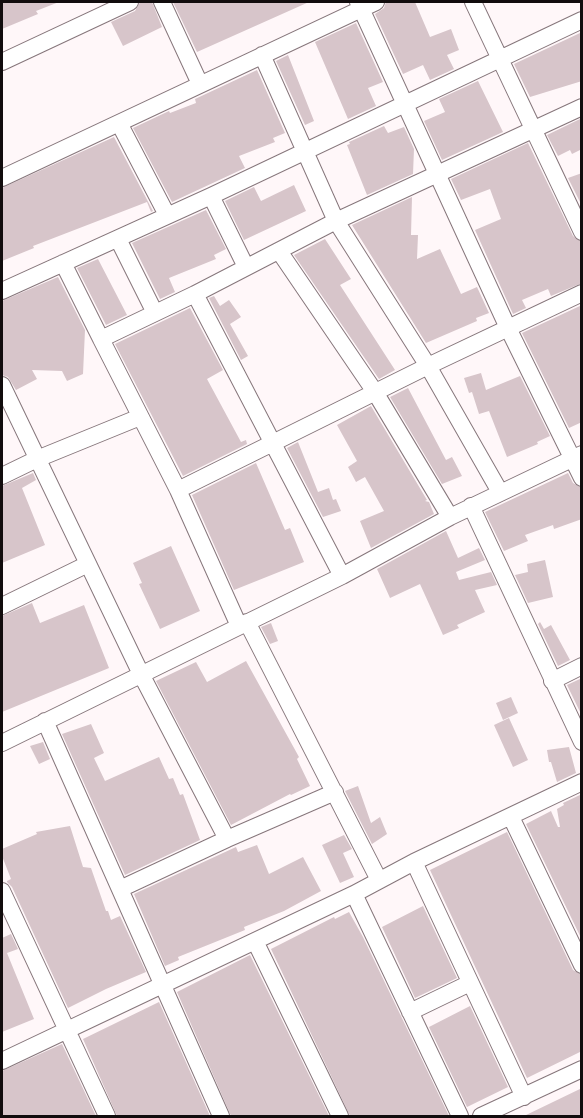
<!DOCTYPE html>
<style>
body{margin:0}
#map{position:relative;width:583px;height:1118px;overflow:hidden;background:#fff7f9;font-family:Commissioner,sans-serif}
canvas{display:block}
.frame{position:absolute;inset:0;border:3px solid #110c0d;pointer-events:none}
</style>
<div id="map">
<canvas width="583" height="1118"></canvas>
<div class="frame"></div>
</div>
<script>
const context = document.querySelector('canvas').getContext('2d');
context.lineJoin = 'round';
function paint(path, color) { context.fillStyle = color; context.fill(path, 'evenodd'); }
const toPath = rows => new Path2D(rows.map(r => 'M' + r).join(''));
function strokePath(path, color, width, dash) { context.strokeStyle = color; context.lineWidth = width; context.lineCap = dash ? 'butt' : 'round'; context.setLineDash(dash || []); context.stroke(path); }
paint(toPath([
 [2,2,59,2,36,11,38,14,2,29],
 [140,2,152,2,162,27,123,46,111,22,135,11],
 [173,2,309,2,197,52],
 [386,2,415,2,430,37,451,29,459,50,447,55,454,69,430,80,423,65,403,74,375,14,384,8],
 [356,23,383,82,368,88,376,106,348,119,315,42],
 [580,33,582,39,582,81,530,97,514,64],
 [288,55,314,121,305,125,276,61],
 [257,70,285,133,273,138,275,142,239,156,245,168,172,202,133,128,169,111,170,113,196,103,195,99],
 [478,81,503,132,442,160,424,121,445,112,439,99],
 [580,119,582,149,572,154,570,150,558,156,547,135],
 [384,126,388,133,404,127,414,149,413,174,367,195,347,145,350,144,349,142],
 [114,137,153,211,151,212,147,202,33,246,34,248,2,261,2,188],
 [528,143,573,236,582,242,582,283,551,296,548,289,522,300,526,308,513,314,475,230,501,219,490,189,461,200,451,179],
 [582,173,582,206,568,178],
 [294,185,306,211,244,240,225,201,254,187,261,201],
 [412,197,411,235,418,235,417,259,440,249,461,294,477,287,489,313,476,318,477,321,426,343,352,225],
 [206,210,226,249,214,255,216,259,169,278,175,292,160,299,132,243],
 [325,239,351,279,340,285,395,370,379,379,294,255],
 [98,259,127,315,106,325,77,268],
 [58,277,85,330,83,374,67,381,62,371,32,370,37,379,16,390,8,377,2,375,2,301],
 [214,296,220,306,229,300,241,317,230,324,248,356,241,360,209,298],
 [582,305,582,422,569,428,522,333],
 [190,308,223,370,207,379,241,442,246,440,247,444,183,476,115,344],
 [481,373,486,390,520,376,550,436,537,442,538,444,507,457,489,411,479,414,472,392,469,393,464,378],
 [408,388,446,460,452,457,462,476,442,484,390,397],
 [371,406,427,500,425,501,429,502,434,514,371,548,360,521,384,511,365,477,356,482,348,467,357,461,337,425],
 [298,442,318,492,329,488,333,500,336,499,341,511,323,517,287,448],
 [256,463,285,530,290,528,304,562,234,590,192,495],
 [33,473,36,480,22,488,45,545,2,563,2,486],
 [568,473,573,483,582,488,582,519,554,529,553,525,525,535,528,541,504,551,485,512],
 [446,531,458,558,479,548,485,560,456,572,459,580,491,572,497,585,475,590,485,612,457,625,459,628,443,635,420,584,390,598,377,569],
 [171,546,200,611,160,629,139,584,142,583,133,563],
 [545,560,553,597,528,603,515,575,528,572,527,564],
 [32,603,40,623,84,605,109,668,2,712,2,616],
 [540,622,544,629,551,625,570,660,558,666,538,624],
 [271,623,278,641,270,644,261,627],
 [246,661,299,757,297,759,310,786,291,795,290,794,231,825,156,681,196,662,207,682],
 [582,678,582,716,567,685],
 [511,697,518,713,503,720,496,703],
 [509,718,528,760,513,767,494,725],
 [91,724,104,753,94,758,105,781,159,757,169,779,173,778,180,795,183,794,200,840,125,875,62,734],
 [43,742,50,759,39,764,30,746],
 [569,747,576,773,557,782,551,762,549,762,547,750],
 [358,786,371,823,380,817,387,834,372,844,345,791],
 [582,794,582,940,526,824,551,811,558,827,560,827,557,809,564,805,563,803],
 [70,826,83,867,91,868,106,911,108,911,111,920,120,916,146,972,106,989,68,1008,12,887,7,882,7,881,11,879,2,856,2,849,37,834,36,832],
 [507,832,573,970,582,975,582,1051,527,1078,430,870],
 [344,835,352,849,343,853,354,877,340,883,322,845],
 [257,845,269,874,303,857,321,891,284,911,244,927,245,930,178,957,179,960,165,966,134,894,236,847,238,852],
 [423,906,457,978,415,998,382,927],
 [349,912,363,937,449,1116,350,1116,271,949,334,917,335,919],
 [11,934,18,949,7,953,34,1019,2,1032,2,938],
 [250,955,329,1116,231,1116,177,992],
 [159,1002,210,1116,117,1116,83,1039],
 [470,1006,508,1087,467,1107,429,1027],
 [62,1044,96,1116,2,1116,2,1071],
 [582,1088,582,1116,524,1116]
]), '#d7c5ca');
const street = toPath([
 [162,2,200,84],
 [358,2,508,328,582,478],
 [473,2,582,232],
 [262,55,336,221,428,366,500,492],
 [2,62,130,2],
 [119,123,167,215],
 [2,178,376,2],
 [211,196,246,267],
 [118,239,155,313],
 [279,251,375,392,450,517],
 [63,263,101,339],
 [2,291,211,196,582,20],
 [195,294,342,576],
 [2,385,141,674,227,839],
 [2,476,37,459,140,417],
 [178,490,428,366,582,293],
 [471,506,582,742],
 [2,606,88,564],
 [247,622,379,880],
 [239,626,178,490,101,339,195,294,336,221,582,107],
 [552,681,582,666],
 [45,721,221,1116],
 [2,743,342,576,450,517,582,454],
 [511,817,582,965],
 [414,862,524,1097],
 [120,889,227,839,335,792],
 [2,891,107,1116],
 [354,894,460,1116],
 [255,941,340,1116],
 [410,1012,470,983],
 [2,1061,354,894,414,862,582,782],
 [481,1116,582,1069]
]);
strokePath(street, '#86767b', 18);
strokePath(street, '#fff', 16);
</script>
